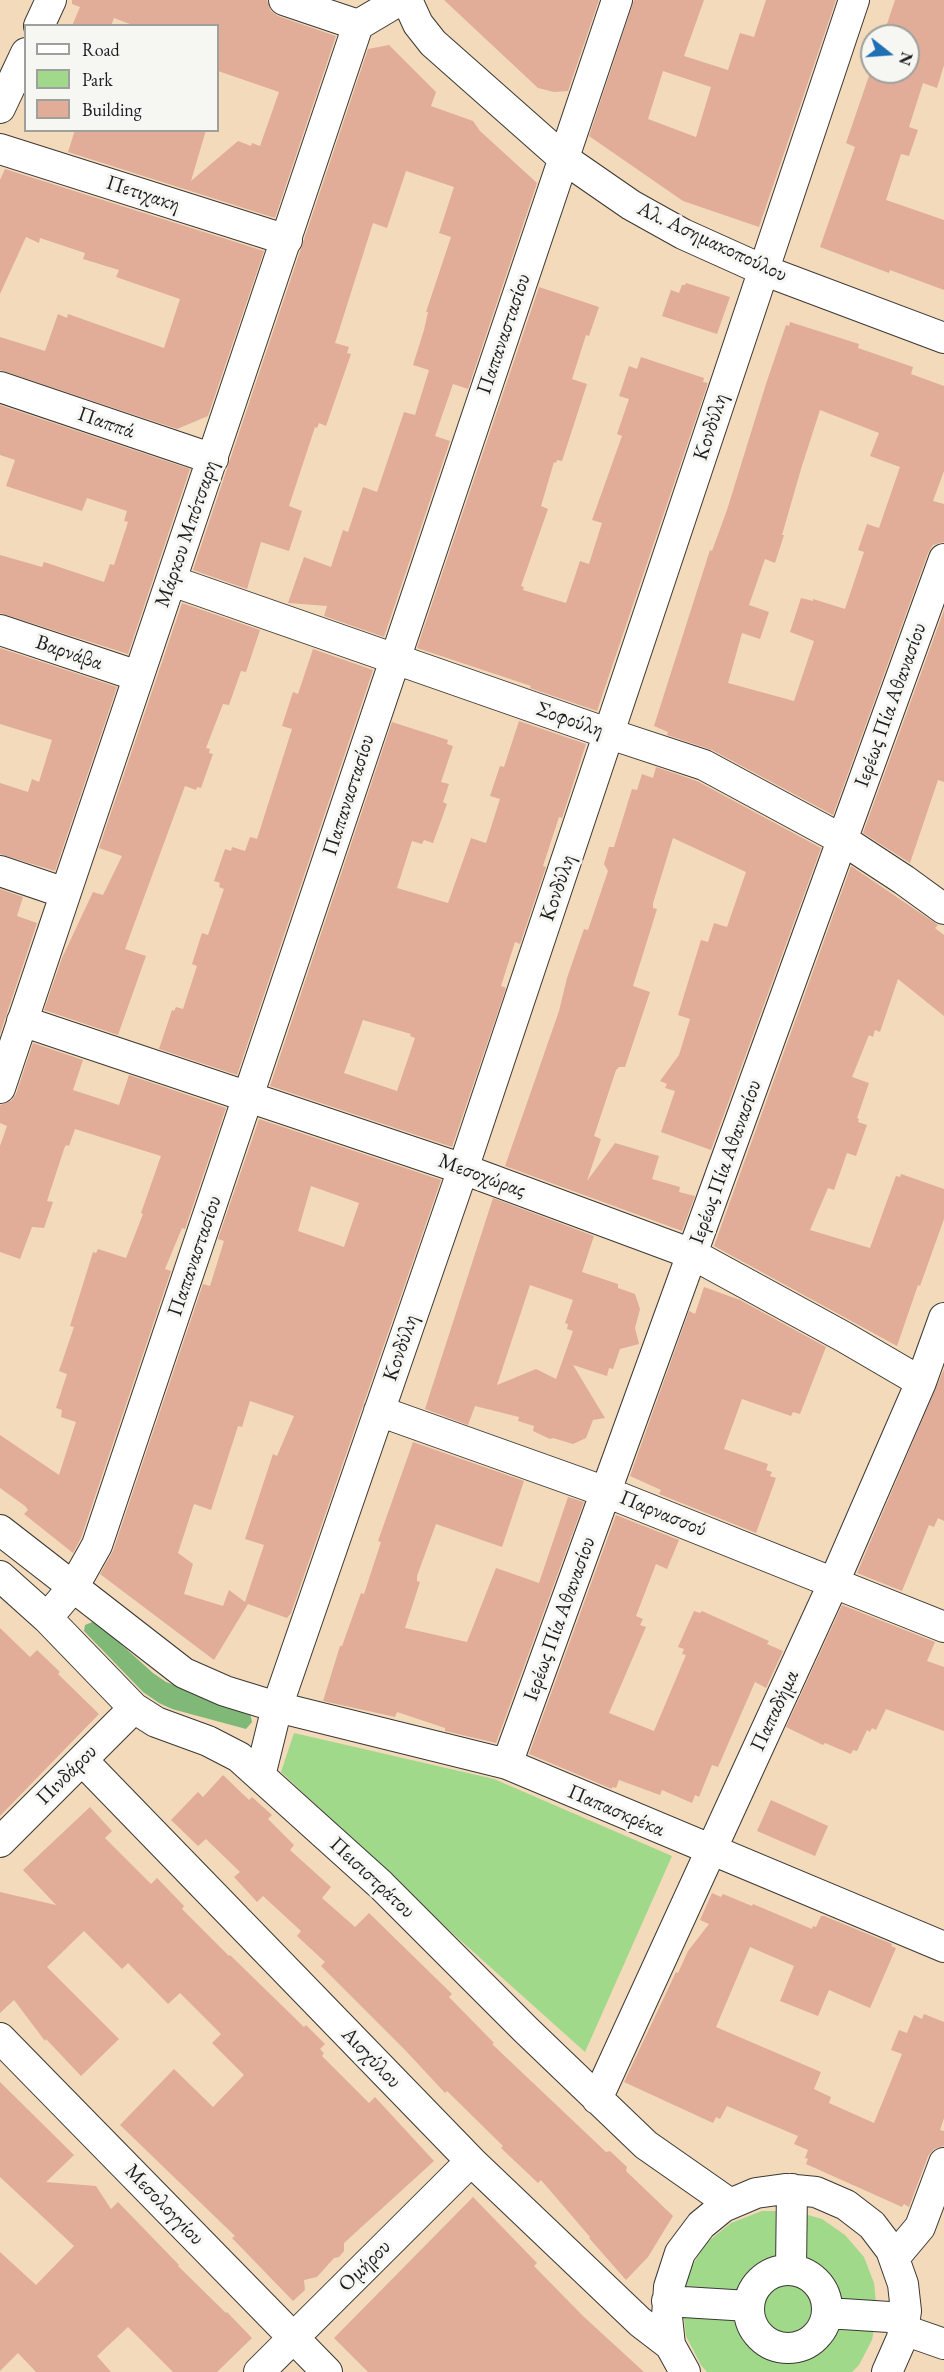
<!DOCTYPE html>
<meta charset="utf-8">
<style>
body{margin:0}
#map{position:relative;width:944px;height:2372px;overflow:hidden;background:#f2daba;font-family:"EB Garamond",serif}
canvas{display:block}
.legend{position:absolute;left:24px;top:24px;width:195px;height:108px;box-sizing:border-box;background:#f6f6f2;border:2px solid #9f9f9c;margin:0;padding:8px 10px;list-style:none;font-size:18px;color:#1c1c1c}
.legend li{display:flex;align-items:center;gap:12px;height:30px}
.legend b{width:30px;border:2px solid #9f9f9c}
.north{position:absolute;left:860px;top:24px;width:60px;height:60px;box-sizing:border-box;background:#f6f6f2;border:2px solid #9f9f9c;border-radius:50%;rotate:107deg;font-size:16px;font-weight:700;line-height:24px;text-align:center;color:#1c1c1c}
.north::after{content:'';display:block;margin:auto;width:21px;height:27px;background:#1f6fb2;clip-path:polygon(50% 0,100% 100%,50% 72%,0 100%)}
</style>
<div id="map">
<canvas width="944" height="2372"></canvas>
<ul class="legend">
<li><b style="height:8px;background:#fff"></b>Road</li>
<li><b style="height:16px;background:#a1d98b"></b>Park</li>
<li><b style="height:16px;background:#e1ad99"></b>Building</li>
</ul>
<div class="north">N</div>
</div>
<script>
const context = document.querySelector('canvas').getContext('2d');
context.lineJoin = 'round';
function paint(path, color) { context.fillStyle = color; context.fill(path, 'evenodd'); }
const toPath = rows => new Path2D(rows.map(r => 'M' + r).join(''));
function strokePath(path, color, width, dash) { context.strokeStyle = color; context.lineWidth = width; context.lineCap = dash ? 'butt' : 'round'; context.setLineDash(dash || []); context.stroke(path); }
function label(font, color, halo, rows, align = 'center') {
  context.font = font + ' "EB Garamond",serif'; context.lineWidth = 6; context.setLineDash([]); context.textBaseline = 'middle'; context.strokeStyle = halo; context.fillStyle = color; for (const [text, x, y, turn = 0] of rows) {
    context.save(); context.translate(x, y); context.rotate((+turn || 0) * Math.PI / 180); context.textAlign = isNaN(turn) ? turn : align; if (halo) context.strokeText(text, 0, 0); context.fillText(text, 0, 0); context.restore();
  }
}
paint(toPath([
 [294,1733,494,1779,672,1856,585,2052,440,1922,281,1772],
 [762,2211,794,2211,822,2219,845,2235,864,2257,874,2283,877,2312,872,2340,859,2365,852,2372,707,2372,701,2365,686,2336,682,2303,689,2271,706,2243,731,2223]
]), '#a1d98b');
paint(toPath([
 [95,1621,153,1673,166,1682,250,1713,252,1722,246,1729,172,1709,159,1703,143,1692,84,1631,85,1625]
]), '#80b977');
paint(toPath([
 [72,0,267,0,271,11,278,16,336,36,275,218,68,152,75,130,206,130,191,181,238,141,251,146,252,143,260,146,279,92,218,71,218,26,135,26,114,18,111,26,72,26,80,7,72,4],
 [444,0,599,0,568,91,554,92,538,88],
 [634,0,704,0,684,56,728,70,740,33,754,37,766,0,836,0,759,227,683,201,589,136],
 [663,71,711,87,696,137,648,119],
 [895,0,944,0,944,65,937,88,923,83,909,127,918,130,909,156,901,154,886,200,944,220,944,290,890,270,889,273,820,247,855,147,846,143,871,70,872,72,908,72,908,36,883,36],
 [389,45,436,92,431,106,473,121,480,131,537,183,468,389,453,384,435,436,450,441,384,637,324,616,327,606,288,603,304,557,331,567,343,530,348,532,363,487,377,492,404,412,415,415,429,370,413,365,424,330,428,312,426,312,451,237,439,233,454,187,406,171,387,228,373,223,335,343,349,347,347,353,351,354,326,426,319,423,317,428,315,427,289,506,302,511,289,551,261,542,247,589,193,570,368,49],
 [5,169,264,251,208,416,177,429,0,370,0,337,45,351,58,314,67,318,68,314,164,348,180,299,116,277,119,270,83,259,85,253,40,238,39,243,26,237,0,294,0,180],
 [686,283,730,297,717,334,662,316,671,290,679,293,682,285,685,285],
 [539,287,599,307,589,336,586,335,572,379,587,384,562,461,557,460,556,463,554,462,541,506,548,509,521,586,524,587,523,590,566,603,580,561,589,564,602,523,592,520,622,436,617,434,629,399,619,396,629,366,637,369,641,357,704,378,703,382,708,383,597,711,530,688,531,686,417,648],
 [790,322,859,344,858,348,913,367,911,374,944,386,944,471,933,501,944,504,944,542,933,545,928,553,833,815,712,750,667,735,668,732,654,726,710,550,712,551,727,510,766,384,786,325,789,326],
 [820,410,879,433,870,456,900,467,879,528,867,524,858,550,864,552,845,609,813,599,813,601,801,598,790,632,814,641,794,701,728,683,742,633,760,639,769,612,749,605,765,559,775,563,784,535,782,535,801,469],
 [0,405,190,469,128,654,0,613,0,555,42,567,44,562,104,582,110,564,114,565,128,522,124,521,127,511,87,498,82,511,6,486,15,460,0,455],
 [182,603,260,630,246,672,241,671,229,705,223,704,206,748,210,749,209,753,213,754,201,788,197,787,196,790,185,786,125,949,146,956,118,1035,44,1010,62,958,93,892,103,895,122,856,99,848],
 [944,610,944,782,938,780,910,863,863,833],
 [0,648,117,687,55,871,0,854,0,783,28,792,32,779,39,782,52,740,0,724],
 [313,649,373,670,237,1075,159,1049,172,1010,174,1011,176,1007,183,1009,197,966,192,964,202,933,208,935,224,889,219,887,220,883,214,881,225,849,231,851,232,847,245,851,250,837,257,839,292,729,282,726,293,692,298,694],
 [519,721,586,744,562,818,559,817,543,866,546,867,520,944,515,942,501,986,506,988,452,1147,270,1086,392,722,448,740,447,744,453,746,441,782,449,784,443,802,447,804,433,843,424,840,422,844,412,841,397,888,448,903,471,838,486,843,500,799,490,796,500,766,504,767,505,764],
 [363,1020,411,1034,410,1036,415,1038,397,1091,344,1073],
 [656,767,697,781,821,848,711,1150,661,1132,675,1091,665,1088,667,1084,660,1081,679,1055,690,1019,678,1015,701,940,708,942,714,923,727,927,746,872,673,838,653,903,653,908,657,909,633,986,650,992,625,1067,619,1067,616,1070,594,1136,601,1139,587,1181,615,1143,659,1156,652,1179,680,1187,679,1192,695,1196,682,1231,505,1166,559,1011,567,978,584,929,588,930,608,871,604,864,609,847,614,847,632,789,637,790,642,774,653,778],
 [851,866,938,925,935,928,944,935,944,1016,898,979,880,1032,875,1030,873,1037,869,1035,852,1077,869,1083,857,1118,859,1119,858,1122,867,1125,856,1156,847,1153,834,1190,828,1188,810,1230,870,1248,896,1176,900,1177,901,1174,944,1189,944,1219,920,1286,918,1285,897,1346,714,1246],
 [0,889,23,897,17,916,37,923,0,1034],
 [33,1043,83,1060,73,1090,119,1105,129,1075,226,1108,185,1229,182,1228,165,1269,171,1271,81,1538,73,1553,24,1514,28,1510,25,1506,0,1488,0,1435,59,1475,76,1422,61,1417,62,1410,56,1408,67,1374,59,1371,74,1327,70,1326,93,1252,96,1253,98,1249,126,1258,143,1214,141,1213,161,1156,75,1129,69,1146,66,1145,64,1149,47,1201,53,1202,44,1228,32,1227,20,1259,0,1252,0,1146,7,1126,0,1123,0,1105,11,1101,16,1094],
 [259,1119,441,1180,291,1613,287,1618,248,1604,214,1660,100,1574,113,1551,203,1284,210,1286,224,1241,218,1239],
 [311,1186,359,1203,344,1247,298,1231],
 [250,1401,294,1416,277,1456,273,1454,245,1539,264,1545,245,1602,229,1590,223,1606,184,1594,193,1564,178,1553,194,1504,211,1510,238,1426,242,1427],
 [493,1198,594,1236,582,1272,618,1284,618,1288,635,1294,640,1309,635,1328,639,1344,620,1349,613,1369,609,1368,607,1376,573,1365,605,1418,593,1420,586,1438,573,1444,553,1438,550,1439,533,1431,534,1426,518,1421,519,1417,475,1406,468,1425,425,1409],
 [530,1285,573,1300,565,1323,568,1324,567,1329,573,1331,556,1379,536,1369,497,1385],
 [704,1287,740,1300,826,1347,800,1414,793,1412,791,1416,742,1399,724,1449,768,1464,766,1470,772,1472,770,1476,776,1478,756,1533,659,1494,661,1490,630,1476,689,1311,695,1314],
 [944,1369,944,1521,938,1518,934,1527,929,1525,902,1591,857,1573],
 [413,1442,524,1481,502,1547,436,1524,417,1576,417,1581,420,1582,405,1628,467,1642,496,1568,539,1583,568,1497,584,1502,496,1743,445,1731,445,1728,397,1712,395,1717,323,1701,340,1646,342,1646,361,1593,364,1594,381,1542,378,1541],
 [616,1515,679,1540,667,1569,656,1564,636,1616,643,1619,640,1625,646,1627,609,1713,654,1731,686,1655,682,1654,684,1649,678,1647,694,1611,700,1613,702,1611,769,1641,767,1644,783,1651,766,1688,755,1682,718,1767,712,1765,699,1797,695,1795,692,1803,662,1790,660,1795,619,1780,616,1788,612,1787,612,1789,529,1754],
 [842,1605,935,1642,927,1661,944,1667,944,1731,886,1709,876,1730,872,1728,870,1732,867,1730,857,1751,853,1750,851,1754,825,1743,823,1745,786,1727],
 [0,1628,30,1657,37,1650,60,1672,58,1674,99,1714,0,1816],
 [223,1775,249,1800,252,1797,272,1815,268,1819,294,1845,290,1850,331,1887,322,1898,355,1927,369,1913,452,1994,449,1997,494,2043,492,2044,606,2152,610,2151,627,2167,626,2171,673,2216,648,2257,626,2280,589,2238,590,2237,541,2180,538,2183,501,2148,503,2146,447,2091,445,2093,406,2051,321,1966,325,1962,297,1936,301,1931,263,1896,257,1902,234,1877,240,1872,206,1839,198,1846,171,1820,198,1792,203,1797],
 [771,1800,828,1826,815,1856,757,1831],
 [90,1807,112,1831,105,1838,151,1884,157,1878,184,1906,182,1909,229,1956,230,1955,304,2027,306,2025,325,2044,320,2049,324,2053,322,2056,369,2103,375,2097,434,2161,344,2243,344,2251,339,2257,334,2258,317,2277,304,2280,305,2290,293,2301,232,2238,235,2236,120,2125,174,2069,213,2107,244,2075,212,2043,221,2034,180,1993,168,2004,128,1963,122,1969,84,1931,47,1967,119,2039,81,2076,46,2039,45,2041,14,2000,0,2013,0,1892,56,1905,23,1870],
 [712,1893,721,1897,723,1894,752,1906,753,1904,812,1929,813,1926,816,1927,821,1916,824,1916,892,1944,891,1946,896,1948,870,2008,829,1990,818,2016,780,2001,794,1966,750,1947,716,2027,821,2072,814,2089,831,2097,829,2103,874,2123,902,2054,891,2050,899,2030,907,2033,914,2015,922,2019,924,2014,944,2022,944,2118,940,2130,944,2131,944,2146,934,2149,928,2156,909,2207,904,2204,902,2207,806,2164,808,2159,805,2158,808,2150,794,2144,798,2136,727,2106,720,2119,716,2117,713,2123,624,2082,676,1972,678,1973,688,1951,709,1924,700,1920],
 [0,2082,74,2155,46,2182,96,2186,111,2209,118,2202,179,2265,178,2266,226,2313,227,2312,252,2338,217,2372,173,2372,128,2327,97,2356,111,2372,36,2372,18,2353,0,2371,0,2252,36,2285,74,2246,0,2177],
 [473,2197,537,2263,534,2266,583,2316,644,2372,368,2372,334,2338]
]), '#e1ad99');
const minor = toPath([
 [284,0,358,25],
 [407,0,418,24,433,43,563,158,631,205,683,234,763,270,944,338],
 [39,26,51,0],
 [0,108,26,53],
 [0,149,287,240],
 [0,387,213,459],
 [172,581,610,734,704,765,843,840,904,880,944,909],
 [0,630,138,676],
 [0,871,65,893],
 [22,1021,463,1169,692,1254,844,1337,921,1382],
 [0,1088,358,25,400,0],
 [379,1411,606,1492,944,1627],
 [0,1530,184,1673,225,1691,277,1707,507,1764,944,1947],
 [0,1576,47,1618,134,1708,156,1722,208,1741,239,1757,381,1885,526,2030,646,2145,729,2203],
 [47,1618,74,1586,97,1545,617,0],
 [82,1760,471,2161,640,2322,670,2345],
 [507,1764,944,559],
 [260,1776,277,1707,463,1169,854,0],
 [0,1842,134,1708],
 [0,2038,327,2372],
 [597,2099,834,1582,921,1382,944,1318],
 [894,2258,920,2227,944,2163],
 [791,2270,792,2189],
 '749 2309a39 39 0 1 1 78 0a39 39 0 1 1-78 0Z',
 [667,2301,749,2306],
 [827,2313,905,2318],
 [904,2330,944,2344],
 [259,2372,471,2161],
 [685,2372,670,2345,667,2317,669,2287,680,2253,701,2225,723,2207,756,2193,785,2189,816,2192,846,2205,872,2225,891,2250,903,2284,906,2311,902,2338,887,2372]
]);
strokePath(minor, '#3c3834', 32);
strokePath(minor, '#fff', 30);
label('21px', '#1c1c1c', '#f6f6f2', [
 ["Πετιχακη",143,194,18],
 ["Αλ. Ασημακοπούλου",712,242,25],
 ["Παπαναστασίου",504,334,-71],
 ["Παππά",106,423,19],
 ["Κονδύλη",711,427,-72],
 ["Μάρκου Μπότσαρη",187,534,-71],
 ["Βαρνάβα",69,653,19],
 ["Ιερέως Πία Αθανασίου",891,705,-70],
 ["Σοφούλη",570,720,19],
 ["Παπαναστασίου",349,795,-72],
 ["Κονδύλη",558,888,-71],
 ["Ιερέως Πία Αθανασίου",726,1162,-70],
 ["Μεσοχώρας",482,1176,20],
 ["Παπαναστασίου",195,1256,-71],
 ["Κονδύλη",401,1348,-71],
 ["Παρνασσού",663,1514,22],
 ["Ιερέως Πία Αθανασίου",560,1619,-70],
 ["Παπαδήμα",775,1711,-65],
 ["Πινδάρου",67,1775,-45],
 ["Παπασκρέκα",616,1811,23],
 ["Πεισιστράτου",372,1878,43],
 ["Αισχύλου",371,2058,46],
 ["Μεσολογγίου",164,2205,46],
 ["Ομήρου",365,2266,-45]
]);
</script>
